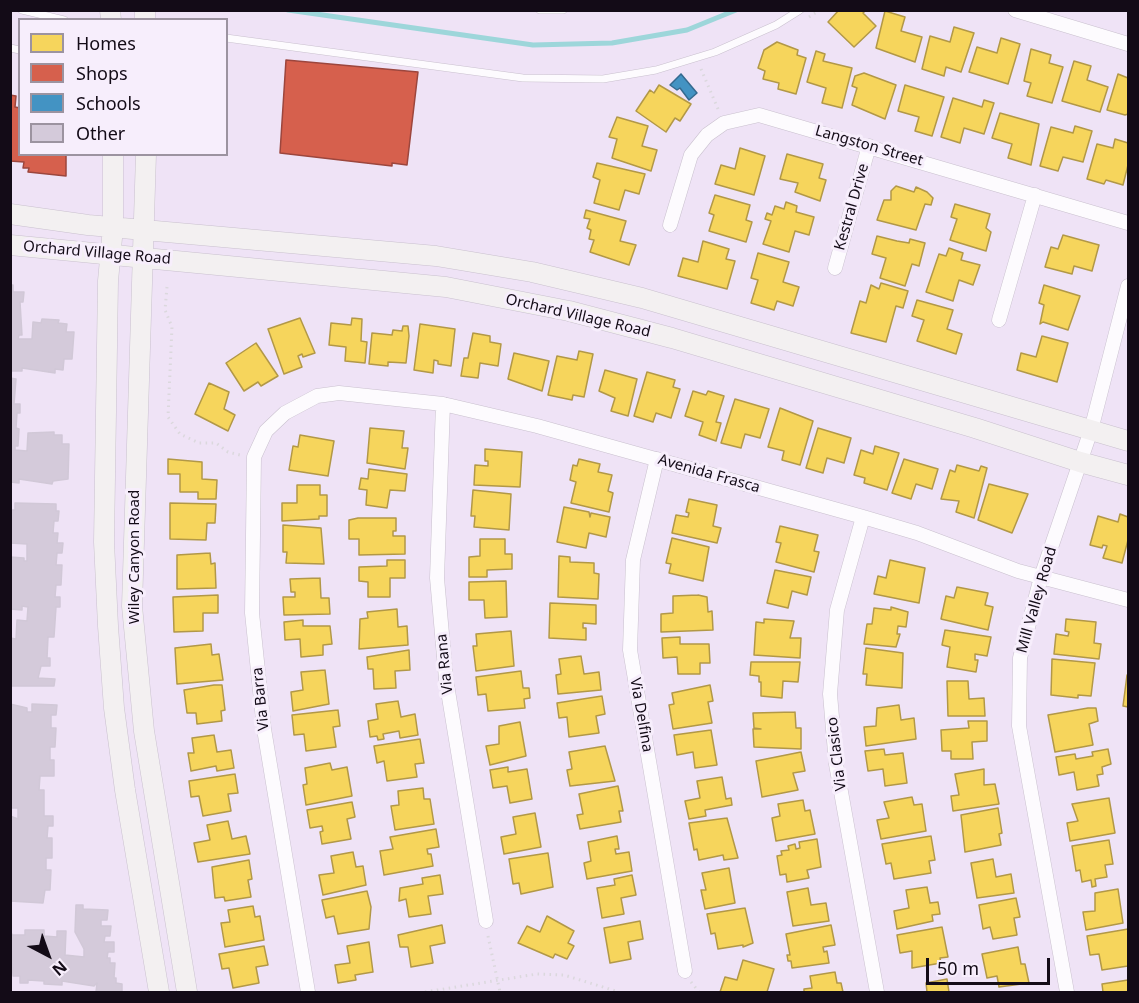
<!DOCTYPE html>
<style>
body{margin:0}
#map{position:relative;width:1139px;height:1003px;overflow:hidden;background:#efe3f6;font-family:"Noto Sans",sans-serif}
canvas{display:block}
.frame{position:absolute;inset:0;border:12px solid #130b17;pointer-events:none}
.legend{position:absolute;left:18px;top:18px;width:210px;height:138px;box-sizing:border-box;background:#f7eefc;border:2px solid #9c93a0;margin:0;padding:8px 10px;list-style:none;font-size:18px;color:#130b17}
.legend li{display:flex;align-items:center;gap:12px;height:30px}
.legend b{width:30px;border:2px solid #9c93a0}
.north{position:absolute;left:18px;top:925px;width:60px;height:60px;-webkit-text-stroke:4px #f7eefc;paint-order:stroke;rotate:139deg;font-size:16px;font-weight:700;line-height:24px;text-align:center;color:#130b17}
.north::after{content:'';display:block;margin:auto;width:21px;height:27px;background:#130b17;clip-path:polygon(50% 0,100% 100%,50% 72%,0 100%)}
.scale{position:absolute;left:926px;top:958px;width:124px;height:27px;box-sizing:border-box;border:3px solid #130b17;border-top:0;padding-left:8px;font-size:18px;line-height:21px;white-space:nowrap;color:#130b17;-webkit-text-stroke:4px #f7eefc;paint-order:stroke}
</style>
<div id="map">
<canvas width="1139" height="1003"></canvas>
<div class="frame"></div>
<ul class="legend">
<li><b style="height:16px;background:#f6d55c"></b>Homes</li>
<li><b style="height:16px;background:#d6604d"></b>Shops</li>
<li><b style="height:16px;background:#4393c3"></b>Schools</li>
<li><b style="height:16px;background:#d4cada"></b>Other</li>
</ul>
<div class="north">N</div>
<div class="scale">50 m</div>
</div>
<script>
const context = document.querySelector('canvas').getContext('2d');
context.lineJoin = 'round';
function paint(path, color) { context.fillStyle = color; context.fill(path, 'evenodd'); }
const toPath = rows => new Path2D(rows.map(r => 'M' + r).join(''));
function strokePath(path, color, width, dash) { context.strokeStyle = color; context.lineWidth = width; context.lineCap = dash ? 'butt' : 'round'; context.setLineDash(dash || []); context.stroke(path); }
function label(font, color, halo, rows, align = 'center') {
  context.font = font + ' "Noto Sans",sans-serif'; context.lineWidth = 6; context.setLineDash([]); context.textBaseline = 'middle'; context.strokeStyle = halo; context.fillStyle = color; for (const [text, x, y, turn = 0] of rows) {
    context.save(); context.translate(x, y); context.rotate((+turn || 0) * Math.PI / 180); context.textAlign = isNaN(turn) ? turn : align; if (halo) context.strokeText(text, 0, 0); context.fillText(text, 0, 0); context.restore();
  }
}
const homes = toPath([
 [839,10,866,10,863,13,876,26,854,47,828,22,839,10],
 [885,11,905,17,901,31,922,37,915,62,876,48,885,11],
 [954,27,974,33,961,72,946,67,944,76,922,69,930,36,950,42,954,27],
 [1001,38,1020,44,1008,84,969,72,977,47,997,53,1001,38],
 [777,42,798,50,797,55,806,58,796,94,778,89,779,83,763,79,765,71,758,68,764,50,777,42],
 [1031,49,1051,55,1049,63,1063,67,1052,103,1027,96,1031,83,1024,81,1031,49],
 [816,51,825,54,823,61,852,68,842,108,822,103,826,88,807,82,816,51],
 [1074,61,1091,66,1087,80,1108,87,1100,112,1062,101,1074,61],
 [864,73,896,85,885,119,852,105,857,88,852,86,855,76,864,73],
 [1118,74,1128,78,1128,114,1125,115,1107,110,1118,74],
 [659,85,691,104,680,121,675,118,666,132,636,111,650,90,654,93,659,85],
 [905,85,944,97,932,136,915,131,919,117,898,111,905,85],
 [953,98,982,107,984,100,994,103,984,134,964,128,960,143,941,137,953,98],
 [1000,113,1039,124,1031,165,1008,158,1012,144,992,138,1000,113],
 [617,117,648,126,642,146,657,150,651,171,612,158,617,139,609,137,617,117],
 [1075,126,1092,131,1083,162,1063,157,1058,171,1040,166,1051,127,1073,133,1075,126],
 [1115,139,1128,143,1128,165,1123,185,1106,180,1104,184,1087,179,1097,144,1113,148,1115,139],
 [740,148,765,156,754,195,715,184,721,165,735,169,740,148],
 [787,154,823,164,819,178,826,180,820,201,795,192,798,183,780,179,787,154],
 [597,163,645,174,639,194,625,190,619,210,594,203,600,180,593,177,597,163],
 [896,186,914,192,916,187,927,192,933,198,931,205,925,204,916,230,877,220,884,200,891,200,891,191,896,186],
 [715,195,750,205,746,220,752,222,746,242,709,231,714,215,709,213,715,195],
 [786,202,797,206,796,212,814,217,809,235,795,231,789,252,763,244,771,221,765,219,767,213,772,215,775,206,784,209,786,202],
 [955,204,990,214,986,228,991,232,986,251,950,240,957,219,951,217,955,204],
 [586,210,626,221,620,241,636,245,629,265,590,252,594,240,589,239,591,230,587,228,590,219,584,218,586,210],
 [1063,235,1099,245,1092,271,1074,266,1072,274,1045,267,1051,247,1058,249,1063,235],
 [877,236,897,241,909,243,910,239,925,243,919,266,912,264,905,286,880,278,886,258,872,254,877,236],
 [703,241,729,249,726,259,735,261,727,289,678,276,683,258,698,262,703,241],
 [949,248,963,253,961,260,980,265,973,285,959,280,953,301,926,292,939,254,946,256,949,248],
 [758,253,789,262,783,282,799,287,793,306,777,301,774,310,751,303,758,280,751,278,758,253],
 [881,283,908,291,903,308,896,306,886,342,851,333,860,301,866,303,871,285,879,289,881,283],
 [1044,285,1080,296,1068,330,1043,322,1040,324,1044,305,1039,303,1044,285],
 [917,300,953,310,947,329,962,334,956,354,917,341,924,320,912,316,917,300],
 [300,318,315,353,303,357,302,354,298,356,302,367,284,374,268,329,300,318],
 [352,318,362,319,361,341,367,342,365,363,345,361,346,347,329,345,331,323,351,325,352,318],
 [420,324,455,329,451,366,438,364,438,361,434,360,433,373,414,370,420,324],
 [403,326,408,326,409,336,406,363,388,362,388,366,369,364,372,333,392,335,393,330,402,331,403,326],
 [473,333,490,336,490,342,501,344,498,366,480,363,478,378,461,376,464,358,468,358,473,333],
 [1042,336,1068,343,1057,382,1017,370,1021,353,1036,357,1042,336],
 [256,343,278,376,261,386,258,382,244,391,226,363,256,343],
 [579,351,593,354,584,397,573,395,572,400,548,395,557,356,577,360,579,351],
 [514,353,549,361,542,391,508,379,514,353],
 [605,370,637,379,628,416,611,411,615,398,599,391,605,370],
 [647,372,675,380,673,387,680,389,671,418,656,413,653,422,634,416,647,372],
 [209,383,229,392,224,409,235,415,228,431,195,414,209,383],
 [693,391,706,395,708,391,724,396,716,422,721,423,716,441,699,435,703,422,685,416,693,391],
 [735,399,769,409,760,438,745,434,741,448,721,443,735,399],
 [780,408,813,421,800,465,782,460,784,451,768,447,780,408],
 [370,428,404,431,402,448,408,448,405,469,367,463,370,428],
 [818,428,851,438,844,463,827,458,823,473,806,468,818,428],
 [300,435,334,441,328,476,289,470,293,446,298,447,300,435],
 [875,446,899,453,887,490,864,483,865,478,854,475,861,450,873,454,875,446],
 [485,449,522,452,520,487,474,485,475,465,488,466,488,461,485,461,485,449],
 [168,459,202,462,202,479,217,480,216,499,198,499,198,492,180,492,180,474,168,474,168,459],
 [579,459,600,464,598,472,612,475,608,491,613,493,609,512,571,503,576,482,570,480,573,465,577,466,579,459],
 [904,459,938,469,932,489,916,484,911,499,892,493,904,459],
 [957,465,979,471,981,466,987,468,974,518,956,512,959,501,941,499,950,470,955,472,957,465],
 [369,469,407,474,405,491,390,490,387,508,366,505,367,490,359,489,361,478,368,479,369,469],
 [989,484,1028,494,1012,533,978,520,989,484],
 [297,485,320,485,320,495,327,495,327,516,319,516,319,519,282,521,282,503,297,503,297,485],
 [473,490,511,494,509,530,474,527,475,516,471,516,473,490],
 [689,499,717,505,713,526,721,528,717,543,672,533,676,515,688,517,689,513,686,512,689,499],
 [170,503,216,504,215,523,207,523,206,540,170,539,170,503],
 [564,507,589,512,590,517,591,513,610,517,606,537,589,533,586,548,557,542,564,507],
 [1120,514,1128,517,1128,540,1122,563,1103,558,1107,546,1103,545,1102,548,1090,545,1098,516,1118,522,1120,514],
 [358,518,396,518,396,531,393,531,393,536,405,536,405,554,359,555,359,539,349,539,349,520,358,518],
 [283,525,321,528,324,564,286,563,287,552,283,552,283,525],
 [780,526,818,535,814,551,819,552,814,572,776,562,781,543,776,542,780,526],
 [672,538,709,547,703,581,669,573,671,564,666,563,672,538],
 [480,539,505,539,505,554,512,554,512,569,487,570,487,577,469,577,469,557,480,556,480,539],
 [210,553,211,564,215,563,216,588,177,589,177,555,210,553],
 [559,556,570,557,570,562,594,563,594,573,599,574,598,599,558,597,559,556],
 [387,560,405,560,405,578,390,578,390,597,368,597,368,582,359,581,359,567,387,566,387,560],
 [890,560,925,568,919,603,874,594,878,576,886,578,890,560],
 [775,570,811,577,807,595,792,591,788,608,767,603,775,570],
 [320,578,321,598,329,598,330,614,284,615,283,597,295,597,295,592,291,592,290,579,320,578],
 [506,581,507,617,485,618,484,600,469,600,469,582,506,581],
 [957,587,988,593,985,605,993,607,988,630,941,619,946,596,954,598,957,587],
 [218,595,218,613,203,613,203,631,174,632,173,597,218,595],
 [698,595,707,597,708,612,712,611,713,630,661,632,661,614,673,613,673,596,698,595],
 [550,603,596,605,596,624,583,623,583,628,586,628,586,640,549,638,550,603],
 [891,607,908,612,906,627,898,626,897,634,900,634,896,647,864,644,867,624,872,624,874,608,891,610,891,607],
 [397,609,398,627,407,626,408,645,359,649,360,619,368,618,367,612,397,609],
 [764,619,794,621,790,638,801,638,800,658,754,655,756,622,764,623,764,619],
 [1066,619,1096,622,1094,643,1101,644,1099,659,1054,654,1056,634,1068,636,1069,632,1065,631,1066,619],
 [303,620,303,626,330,626,332,644,323,645,323,655,301,657,300,639,285,640,284,622,303,620],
 [945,630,991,637,987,656,975,654,975,660,978,660,976,672,947,667,950,647,942,645,945,630],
 [511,631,514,666,476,671,473,646,477,646,476,634,511,631],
 [680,637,680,644,709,644,710,663,700,663,700,674,678,674,677,657,663,658,662,638,680,637],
 [211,644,212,655,219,654,223,680,177,684,175,648,211,644],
 [866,648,903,653,902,688,866,685,867,674,863,674,866,648],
 [409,650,410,670,395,671,396,688,374,689,373,669,368,669,367,657,409,650],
 [581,656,584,674,599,672,601,690,558,694,556,675,561,674,559,659,581,656],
 [1052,659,1095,663,1091,696,1078,695,1078,698,1051,695,1052,659],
 [751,662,800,662,798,682,783,681,782,698,761,696,761,682,759,682,759,676,750,675,751,662],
 [325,670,329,704,293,711,291,692,303,690,301,672,325,670],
 [521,671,523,688,529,688,530,698,524,699,525,708,488,711,486,694,478,695,476,677,521,671],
 [1127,675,1128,675,1128,707,1123,706,1127,675],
 [947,681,968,681,969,699,984,698,985,716,948,716,947,681],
 [214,685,222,685,225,710,221,711,222,721,197,724,196,713,187,713,184,690,214,685],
 [710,685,713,701,708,702,712,723,673,729,669,705,674,704,672,693,710,685],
 [602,696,605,714,596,716,599,733,569,737,567,717,559,718,557,703,602,696],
 [398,701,401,717,415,714,418,735,400,738,399,731,383,734,384,739,378,740,377,736,370,737,368,721,378,719,376,704,398,701],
 [899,705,901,720,914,718,916,739,866,746,864,727,876,726,877,708,899,705],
 [1088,708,1096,708,1098,721,1089,724,1093,745,1055,752,1048,715,1088,708],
 [338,710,340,726,333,727,336,747,306,751,304,734,294,735,292,715,338,710],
 [795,712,796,728,801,728,801,749,754,747,753,729,761,729,754,728,753,713,795,712],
 [968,721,987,721,987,741,972,742,973,759,951,759,951,751,942,751,941,730,969,728,968,721],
 [520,722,526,756,490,765,486,746,499,744,499,726,520,722],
 [711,730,717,765,695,768,693,752,677,755,674,735,711,730],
 [214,735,217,752,231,750,234,768,217,771,216,766,191,771,188,753,194,753,192,738,214,735],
 [420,739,424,763,415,764,417,777,387,781,384,761,377,763,374,746,420,739],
 [605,746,615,781,570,786,567,770,572,769,569,752,605,746],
 [884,749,885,755,903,753,907,783,885,786,883,769,868,771,865,751,884,749],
 [1108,749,1111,764,1102,767,1103,774,1097,775,1099,786,1077,790,1074,772,1059,775,1056,757,1075,754,1076,759,1093,756,1092,752,1108,749],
 [801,752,805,771,793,773,798,790,762,797,756,761,801,752],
 [330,763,332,770,347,767,352,796,306,805,303,785,307,784,305,768,330,763],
 [508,767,508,772,527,769,532,799,510,803,507,786,493,788,490,770,508,767],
 [984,769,984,785,995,784,999,804,953,811,951,796,959,795,955,774,984,769],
 [235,774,238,793,228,794,231,811,203,816,199,796,191,797,189,781,235,774],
 [722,777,726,799,731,798,732,805,705,810,706,816,689,819,685,801,700,798,697,781,722,777],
 [618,786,623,811,619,811,621,822,580,829,577,815,583,814,579,794,618,786],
 [423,788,424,799,430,799,434,824,395,830,391,806,399,805,398,791,423,788],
 [912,797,914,805,922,804,926,831,881,839,877,820,889,818,884,802,912,797],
 [1109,798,1115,833,1070,841,1067,823,1078,821,1072,804,1109,798],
 [803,800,805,811,810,810,815,834,776,841,772,818,780,816,778,804,803,800],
 [352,802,355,817,347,819,351,839,322,844,320,832,323,831,322,826,310,828,307,810,352,802],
 [998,808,1002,833,999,834,1001,845,965,852,961,815,998,808],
 [535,813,541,847,504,854,501,837,516,834,513,817,535,813],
 [727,818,738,858,724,860,723,855,699,860,697,849,694,850,689,823,727,818],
 [228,821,232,839,246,836,250,854,198,862,194,843,210,840,207,825,228,821],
 [436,829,439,847,427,849,428,854,431,854,433,866,384,875,380,851,393,849,390,837,436,829],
 [617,836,619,849,615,849,616,854,629,852,632,871,587,879,584,863,591,861,588,842,617,836],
 [931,836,935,860,929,861,931,873,894,879,891,863,886,864,882,844,931,836],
 [817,839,821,867,807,870,809,878,787,882,786,874,780,875,777,856,782,855,781,851,789,850,788,846,795,844,796,849,800,848,799,842,817,839],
 [1109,840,1113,864,1105,865,1107,877,1095,879,1096,886,1092,887,1091,880,1082,882,1080,870,1076,871,1072,846,1109,840],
 [353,852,356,867,363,866,366,885,323,895,319,875,334,873,331,856,353,852],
 [548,853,553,887,521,894,519,883,513,884,509,859,548,853],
 [993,859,996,877,1011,874,1014,893,977,898,971,863,993,859],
 [249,860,252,879,248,880,251,897,225,901,224,897,215,898,212,867,249,860],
 [729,868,735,903,705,909,701,890,706,890,702,873,729,868],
 [440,875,443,894,428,896,431,914,409,917,406,899,399,901,400,888,423,884,422,878,440,875],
 [632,875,636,895,621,898,624,914,602,918,597,888,615,885,614,879,632,875],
 [927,887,930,903,938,902,940,914,932,915,933,921,897,929,894,911,909,908,906,890,927,887],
 [808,888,811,905,826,903,829,921,793,926,787,892,808,888],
 [1118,889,1123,923,1086,930,1083,912,1095,911,1095,893,1118,889],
 [367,891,371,907,369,929,338,934,334,916,326,918,322,900,367,891],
 [1016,898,1020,917,1014,918,1017,935,993,939,990,927,983,929,979,905,1016,898],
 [253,906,255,917,260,916,264,940,225,947,221,923,230,922,228,910,253,906],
 [745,908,753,943,743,947,743,945,718,949,715,933,711,934,707,914,745,908],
 [547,916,574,931,568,943,574,946,567,959,555,954,553,958,518,943,527,926,540,932,547,916],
 [640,921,643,939,628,942,631,959,610,963,604,928,640,921],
 [442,925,445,943,430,946,433,963,411,967,408,947,400,947,398,935,442,925],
 [831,925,835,945,823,947,824,952,827,951,829,963,792,968,791,961,788,961,787,955,790,955,786,934,831,925],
 [942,927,948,957,940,958,941,963,912,968,912,951,900,953,897,935,942,927],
 [1128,929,1128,966,1102,970,1099,954,1090,955,1087,936,1128,929],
 [369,942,373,972,355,975,356,980,338,983,335,965,350,963,347,946,369,942],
 [264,946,268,965,256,967,259,983,233,988,229,968,222,969,219,954,264,946],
 [1018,947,1021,964,1025,964,1029,983,999,987,997,976,987,978,982,954,1018,947],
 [743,960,774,969,767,992,720,992,725,977,737,980,743,960],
 [835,972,837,983,841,983,843,992,804,992,804,989,812,988,810,976,835,972],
 [947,979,949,992,927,992,926,983,947,979],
 [1128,980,1128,992,1103,992,1102,984,1128,980]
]);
paint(homes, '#f6d55c');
strokePath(homes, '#b29847', 1.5);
const shops = toPath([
 [286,60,418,72,407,165,392,163,392,166,280,153,286,60],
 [10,95,16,96,15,107,20,108,20,154,66,154,66,176,28,172,29,168,23,168,24,162,10,161,10,95]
]);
paint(shops, '#d6604d');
strokePath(shops, '#9c463d', 1.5);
const schools = toPath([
 [681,74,697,93,689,100,680,88,677,90,670,85,681,74]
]);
paint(schools, '#4393c3');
strokePath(schools, '#356a8f', 1.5);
strokePath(toPath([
 [288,10,533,45,612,43,687,30,736,10]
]), '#9dd6da', 5);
const building = toPath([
 [10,285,13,285,13,292,24,292,23,302,20,302,22,335,19,335,18,339,32,339,33,322,41,323,42,319,59,320,58,323,67,324,66,332,74,332,72,359,64,359,63,370,55,369,55,373,22,368,22,371,10,371,10,285],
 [10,378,16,379,14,404,20,404,20,413,17,413,16,428,19,429,18,446,15,446,15,450,27,451,28,433,54,432,54,435,62,435,62,444,69,444,68,479,53,481,52,484,19,479,19,483,10,482,10,378],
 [15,503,56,504,56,511,59,511,58,521,54,521,53,533,58,533,57,543,63,543,62,553,57,553,56,565,62,565,61,585,56,585,55,597,60,597,60,607,56,607,54,637,48,637,47,658,50,658,50,666,41,666,38,678,55,679,54,686,10,686,10,638,16,639,17,620,27,621,28,607,22,606,22,610,10,609,10,557,24,558,24,561,27,561,27,544,10,543,10,510,15,510,15,503],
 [10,704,27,708,27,712,32,712,32,704,57,705,56,715,51,715,51,728,56,728,55,747,50,747,50,760,54,760,54,776,40,776,39,790,44,790,44,816,53,816,53,826,48,826,47,838,52,838,52,858,46,858,46,870,51,870,50,890,45,890,43,903,10,901,10,816,18,819,18,808,10,808,10,704],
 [76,905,83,905,83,909,108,910,107,920,101,920,101,926,111,926,110,936,105,936,104,942,114,942,114,952,108,952,107,958,110,958,110,963,115,963,114,978,116,978,116,983,122,984,122,992,96,992,97,983,94,986,62,981,62,985,44,984,44,981,28,980,28,983,20,983,20,976,13,976,10,929,12,935,25,935,25,930,44,930,44,936,57,937,57,931,66,931,65,955,84,957,84,949,75,932,76,905]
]);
paint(building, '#d4cada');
strokePath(building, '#d1c8d7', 1.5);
const service = toPath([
 [22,10,64,20],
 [540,10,563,10],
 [226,38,523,78,603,79,656,70,715,52,776,25,800,10],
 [10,48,20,50]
]);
const minor = toPath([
 [1015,10,1128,44],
 [670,225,691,155,707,135,724,123,759,115,1128,223],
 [835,268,869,146],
 [999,320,1035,195],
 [443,404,437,578,446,679,486,921],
 [657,459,633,560,630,650,685,971],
 [863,517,837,610,830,694,836,764,877,992],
 [308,992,264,729,252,613,254,457,266,431,285,413,317,396,339,393,443,404,537,426,863,517,917,533,1018,571,1128,600],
 [1067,992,1019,726,1020,658,1041,577,1091,430,1128,286]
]);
const secondary = toPath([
 [110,10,111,20],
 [145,10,145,20],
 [113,154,113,227,108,281,104,542,108,626,114,708,125,790,159,992],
 [146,154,132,606,144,731,187,992],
 [10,214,88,225,436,256,532,272,642,298,1128,441],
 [10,245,446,287,569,311,672,338,975,428,1080,462,1128,475]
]);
strokePath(service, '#c9c0ce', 8);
strokePath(minor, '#c9c0ce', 15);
strokePath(secondary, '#c9c0ce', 21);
strokePath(toPath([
 [809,17,820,10],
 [701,69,718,109],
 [167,287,165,310,172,327,168,417,180,434,199,443,216,443,228,452,240,455],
 [488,936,500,992],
 [691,982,699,992],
 [425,992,537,974,564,975,619,992]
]), '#dbd8dd', 3, [1.5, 4.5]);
strokePath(service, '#fdfbfe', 7);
strokePath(minor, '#fdfbfe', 14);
strokePath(secondary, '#f3f0f1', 20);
label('15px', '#130b17', '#f7eefc', [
 ["Langston Street",869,146,16],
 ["Kestral Drive",852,207,-74],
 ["Orchard Village Road",97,253,5],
 ["Orchard Village Road",578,316,13],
 ["Avenida Frasca",709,474,16],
 ["Wiley Canyon Road",135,557,-90],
 ["Mill Valley Road",1037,600,-74],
 ["Via Rana",445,664,-96],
 ["Via Barra",261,699,-96],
 ["Via Delfina",641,715,80],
 ["Via Clasico",837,754,-97]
]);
</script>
